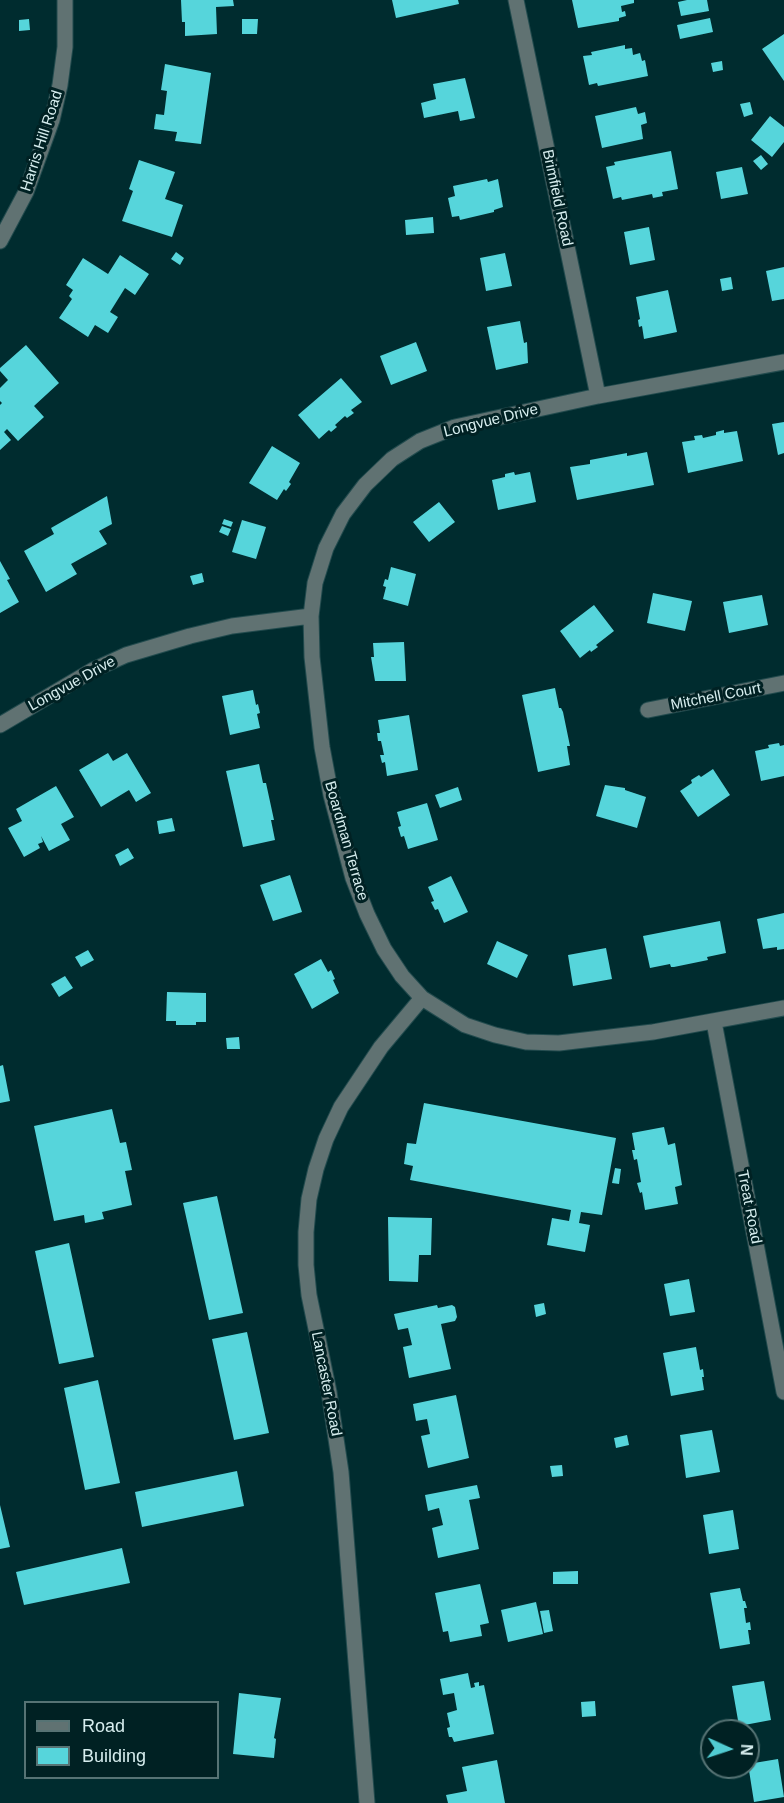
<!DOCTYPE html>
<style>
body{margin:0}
#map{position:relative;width:784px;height:1803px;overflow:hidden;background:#002c2f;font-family:Arial,sans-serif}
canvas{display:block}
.legend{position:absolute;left:24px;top:1701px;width:195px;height:78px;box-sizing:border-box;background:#002123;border:2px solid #567374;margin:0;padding:8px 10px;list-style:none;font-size:18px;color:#d6edee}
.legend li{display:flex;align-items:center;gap:12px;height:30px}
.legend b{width:30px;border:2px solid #567374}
.north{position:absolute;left:700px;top:1719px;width:60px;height:60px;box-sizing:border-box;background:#002123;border:2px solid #567374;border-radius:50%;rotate:93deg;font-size:16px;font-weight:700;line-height:24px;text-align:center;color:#d6edee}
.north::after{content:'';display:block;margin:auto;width:21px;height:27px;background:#51ccd2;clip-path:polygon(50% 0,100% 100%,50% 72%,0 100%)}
</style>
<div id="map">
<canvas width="784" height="1803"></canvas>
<ul class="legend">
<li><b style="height:8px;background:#607272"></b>Road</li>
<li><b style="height:16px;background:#56d5db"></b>Building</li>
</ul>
<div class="north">N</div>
</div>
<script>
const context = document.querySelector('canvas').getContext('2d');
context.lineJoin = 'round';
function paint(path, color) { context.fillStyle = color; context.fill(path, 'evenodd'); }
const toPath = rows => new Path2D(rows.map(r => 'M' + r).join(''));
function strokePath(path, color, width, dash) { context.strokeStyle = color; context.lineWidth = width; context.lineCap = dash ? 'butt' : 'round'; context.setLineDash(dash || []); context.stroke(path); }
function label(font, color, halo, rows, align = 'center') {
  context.font = font + ' Arial,sans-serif'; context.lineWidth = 6; context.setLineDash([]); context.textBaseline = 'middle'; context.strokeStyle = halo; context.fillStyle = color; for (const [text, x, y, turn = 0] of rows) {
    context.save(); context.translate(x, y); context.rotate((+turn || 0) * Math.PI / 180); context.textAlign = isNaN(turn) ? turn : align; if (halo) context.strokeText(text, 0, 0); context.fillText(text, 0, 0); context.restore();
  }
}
paint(toPath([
 [181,0,233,0,234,6,216,7,217,34,185,36,185,22,182,22],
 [392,0,458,0,459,4,396,18],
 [572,0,634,0,634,3,621,6,622,12,625,11,626,16,619,18,619,21,578,28],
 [687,0,707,0,709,11,681,16,678,2],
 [710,18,713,32,680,39,677,25],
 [29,19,30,30,19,31,19,20],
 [242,19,258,19,257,34,242,34],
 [784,34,784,81,762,49],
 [625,45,625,49,632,48,633,55,640,53,642,61,645,60,648,76,598,86,597,83,589,85,583,56,592,55,591,52],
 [722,61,723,70,713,72,711,63],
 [165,64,211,73,201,144,175,141,177,132,154,129,156,114,164,115,167,91,161,90],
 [465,78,475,118,460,121,458,111,424,118,421,103,436,99,433,84],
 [750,102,753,114,744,117,740,104],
 [636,107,638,114,645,112,647,123,641,125,643,139,602,148,595,116],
 [770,116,784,127,784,142,772,157,751,140],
 [671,151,678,189,662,192,663,196,653,198,652,194,622,200,621,197,613,199,606,167,615,165,614,162],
 [761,155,768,164,761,170,753,161],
 [139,160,175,172,165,199,183,205,172,237,122,221,133,191,129,189],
 [742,167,748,194,721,199,716,172],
 [487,179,488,182,498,179,503,207,494,210,494,212,460,220,459,216,452,217,448,198,455,196,453,186],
 [433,217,434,233,406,235,405,220],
 [649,227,655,260,630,265,624,232],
 [176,252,184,258,180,265,171,259],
 [505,253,512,286,486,291,480,258],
 [120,255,149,274,135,295,125,288,110,312,118,317,108,333,95,325,88,337,59,318,72,299,69,296,73,290,66,285,83,258,108,274],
 [784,267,784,299,772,301,766,271],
 [731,277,733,289,722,291,720,279],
 [668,290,677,332,644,339,642,326,639,327,638,320,640,319,636,297],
 [520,321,524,343,527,342,528,363,496,370,487,327],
 [416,342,427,371,391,385,380,356],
 [26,345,59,383,34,406,44,417,18,441,7,429,4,432,11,440,0,450,0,405,2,403,0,401,0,388,8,380,0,371,0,368],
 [341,378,362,402,351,410,354,413,347,418,345,416,335,425,337,427,331,432,329,430,319,439,298,415],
 [784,422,784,453,778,455,772,424],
 [724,430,724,433,737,431,743,461,688,473,682,442,695,440,694,436,702,435,703,438,716,435,716,432],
 [272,446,300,463,289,482,291,484,286,491,284,489,277,500,249,483],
 [647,452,654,485,577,500,570,467,590,464,590,460,627,453,627,456],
 [514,472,515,475,530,472,536,502,498,510,492,480,505,477,505,474],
 [107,496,112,524,99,531,107,544,71,564,77,574,46,592,24,551,54,534,51,528],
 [439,502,455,522,429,542,413,522],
 [224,519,233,522,231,527,222,524],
 [242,520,266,527,256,559,232,552],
 [222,526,231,529,228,536,219,532],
 [0,561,10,579,7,580,19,602,0,613],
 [391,567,416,574,408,606,383,599,386,587,383,586,385,579,388,580],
 [202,573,204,582,193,585,190,576],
 [653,593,692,601,685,631,647,623],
 [762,595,768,625,729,633,723,602],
 [594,605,614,631,596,645,598,647,591,652,590,650,580,658,560,631],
 [404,642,406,681,375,681,371,657,374,657,373,643],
 [555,688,559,708,561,708,563,712,570,746,567,746,570,765,538,772,522,695],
 [253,690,256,705,258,704,260,713,257,714,260,728,230,735,222,696],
 [409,715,418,770,387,776,385,762,382,763,380,755,384,755,381,741,378,741,377,733,380,733,378,720],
 [779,743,780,746,784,745,784,776,761,781,755,751,769,748,768,745],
 [108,753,113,761,127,753,151,793,136,802,129,790,101,807,79,770],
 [259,764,263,783,266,783,274,820,271,820,275,840,243,847,226,771],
 [713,769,730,795,698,817,680,791,692,783,691,780,699,775,701,777],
 [605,785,625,788,625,790,646,797,637,828,596,816],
 [56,786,74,817,61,824,70,840,49,851,41,836,43,842,38,844,40,848,24,857,8,828,22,821,16,809],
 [458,787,462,800,440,808,435,795],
 [427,803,438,840,408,849,404,836,401,837,398,827,401,826,397,812],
 [172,818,175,831,159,834,157,821],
 [128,848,134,858,120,866,115,855],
 [290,875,302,912,273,921,260,885],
 [451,876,468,912,444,923,438,909,435,910,431,902,434,901,428,887],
 [784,913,784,949,777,950,777,947,763,949,757,919],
 [720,921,726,953,707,957,708,960,674,967,671,967,670,964,650,968,643,936],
 [497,941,528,955,517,978,487,964],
 [606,948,612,979,573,986,568,955],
 [88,950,94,960,81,967,75,957],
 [321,959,328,972,331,970,335,979,333,980,339,993,312,1009,294,974],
 [65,976,73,988,59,997,51,984],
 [167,992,206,993,206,1022,196,1022,196,1025,176,1025,176,1021,166,1021],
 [239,1037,240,1049,227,1049,226,1038],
 [3,1065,10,1101,0,1103,0,1066],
 [424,1103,616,1138,602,1215,581,1212,579,1223,590,1225,585,1252,547,1245,552,1218,569,1221,571,1210,410,1180,413,1166,404,1164,407,1143,416,1144],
 [112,1109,120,1143,126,1142,132,1170,125,1171,132,1205,102,1212,104,1219,85,1223,84,1215,54,1221,34,1126],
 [664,1127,668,1145,675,1143,682,1185,675,1187,678,1204,645,1210,642,1192,640,1193,637,1183,641,1182,637,1159,634,1160,632,1150,635,1150,632,1133],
 [615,1168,621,1169,619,1184,612,1183],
 [217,1196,243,1313,209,1320,183,1203],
 [388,1217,432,1218,431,1255,419,1255,418,1282,389,1281],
 [69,1243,94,1357,59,1364,35,1251],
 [689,1279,695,1312,670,1316,664,1284],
 [544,1303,546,1314,536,1317,534,1305],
 [437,1305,438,1308,452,1305,455,1307,457,1317,455,1321,441,1324,451,1369,409,1378,403,1347,412,1345,408,1328,398,1330,394,1314],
 [247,1332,269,1433,234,1440,212,1339],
 [696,1347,700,1370,703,1369,704,1377,702,1377,704,1390,671,1396,663,1353],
 [98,1380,120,1483,85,1490,64,1388],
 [456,1395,469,1458,428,1468,421,1436,430,1434,427,1419,416,1421,413,1404],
 [712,1430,720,1472,686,1478,680,1435],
 [627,1435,629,1445,616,1448,614,1438],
 [562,1465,563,1476,552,1477,550,1466],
 [237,1471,244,1506,142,1527,135,1492],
 [477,1485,480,1498,469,1500,479,1549,438,1558,432,1528,443,1525,439,1508,428,1511,425,1495],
 [0,1505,10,1547,0,1549],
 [733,1510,739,1549,709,1554,703,1515],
 [122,1548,130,1583,24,1605,16,1572],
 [578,1571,578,1584,553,1584,553,1572],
 [480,1584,489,1623,480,1625,482,1636,450,1642,448,1631,443,1632,435,1593],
 [740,1588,743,1601,745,1601,747,1608,744,1608,746,1623,750,1622,751,1630,748,1630,750,1644,720,1649,710,1593],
 [536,1602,543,1634,508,1642,501,1610],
 [549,1610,553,1631,544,1633,540,1611],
 [468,1673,471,1688,475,1687,474,1683,479,1682,479,1686,484,1685,494,1734,454,1742,452,1737,449,1737,447,1728,450,1727,447,1713,457,1710,454,1693,443,1695,440,1679],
 [764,1681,771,1720,739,1726,732,1686],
 [239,1693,281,1698,274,1738,276,1739,274,1758,233,1754],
 [595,1701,596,1716,582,1717,581,1702],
 [778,1759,784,1797,754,1802,748,1764],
 [497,1760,505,1803,448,1803,446,1795,467,1791,462,1767]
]), '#56d5db');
const minor = toPath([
 [516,0,598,396],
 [0,241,26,192,52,120,60,85,65,47,65,0],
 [784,362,598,396,455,427,420,441,392,459,365,485,343,514,326,548,315,583,311,616,312,657,322,747,331,795,353,878,367,914,384,949,402,976,422,998,465,1025,495,1035,526,1042,559,1043,653,1032,784,1008],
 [648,710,784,683],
 [0,725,93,670,126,655,190,636,232,626,311,616],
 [714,1022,784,1392],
 [367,1803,341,1472,329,1392,309,1295,306,1265,306,1232,309,1199,316,1169,326,1139,341,1107,381,1047,422,998]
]);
strokePath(minor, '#224b4e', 17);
strokePath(minor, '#607272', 15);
label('15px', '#d6edee', '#002123', [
 ["Harris Hill Road",42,141,-72],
 ["Brimfield Road",557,198,78],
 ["Longvue Drive",491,421,-14],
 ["Longvue Drive",72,684,-29],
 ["Mitchell Court",716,697,-11],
 ["Boardman Terrace",346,841,74],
 ["Treat Road",749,1207,79],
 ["Lancaster Road",326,1384,79]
]);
</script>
